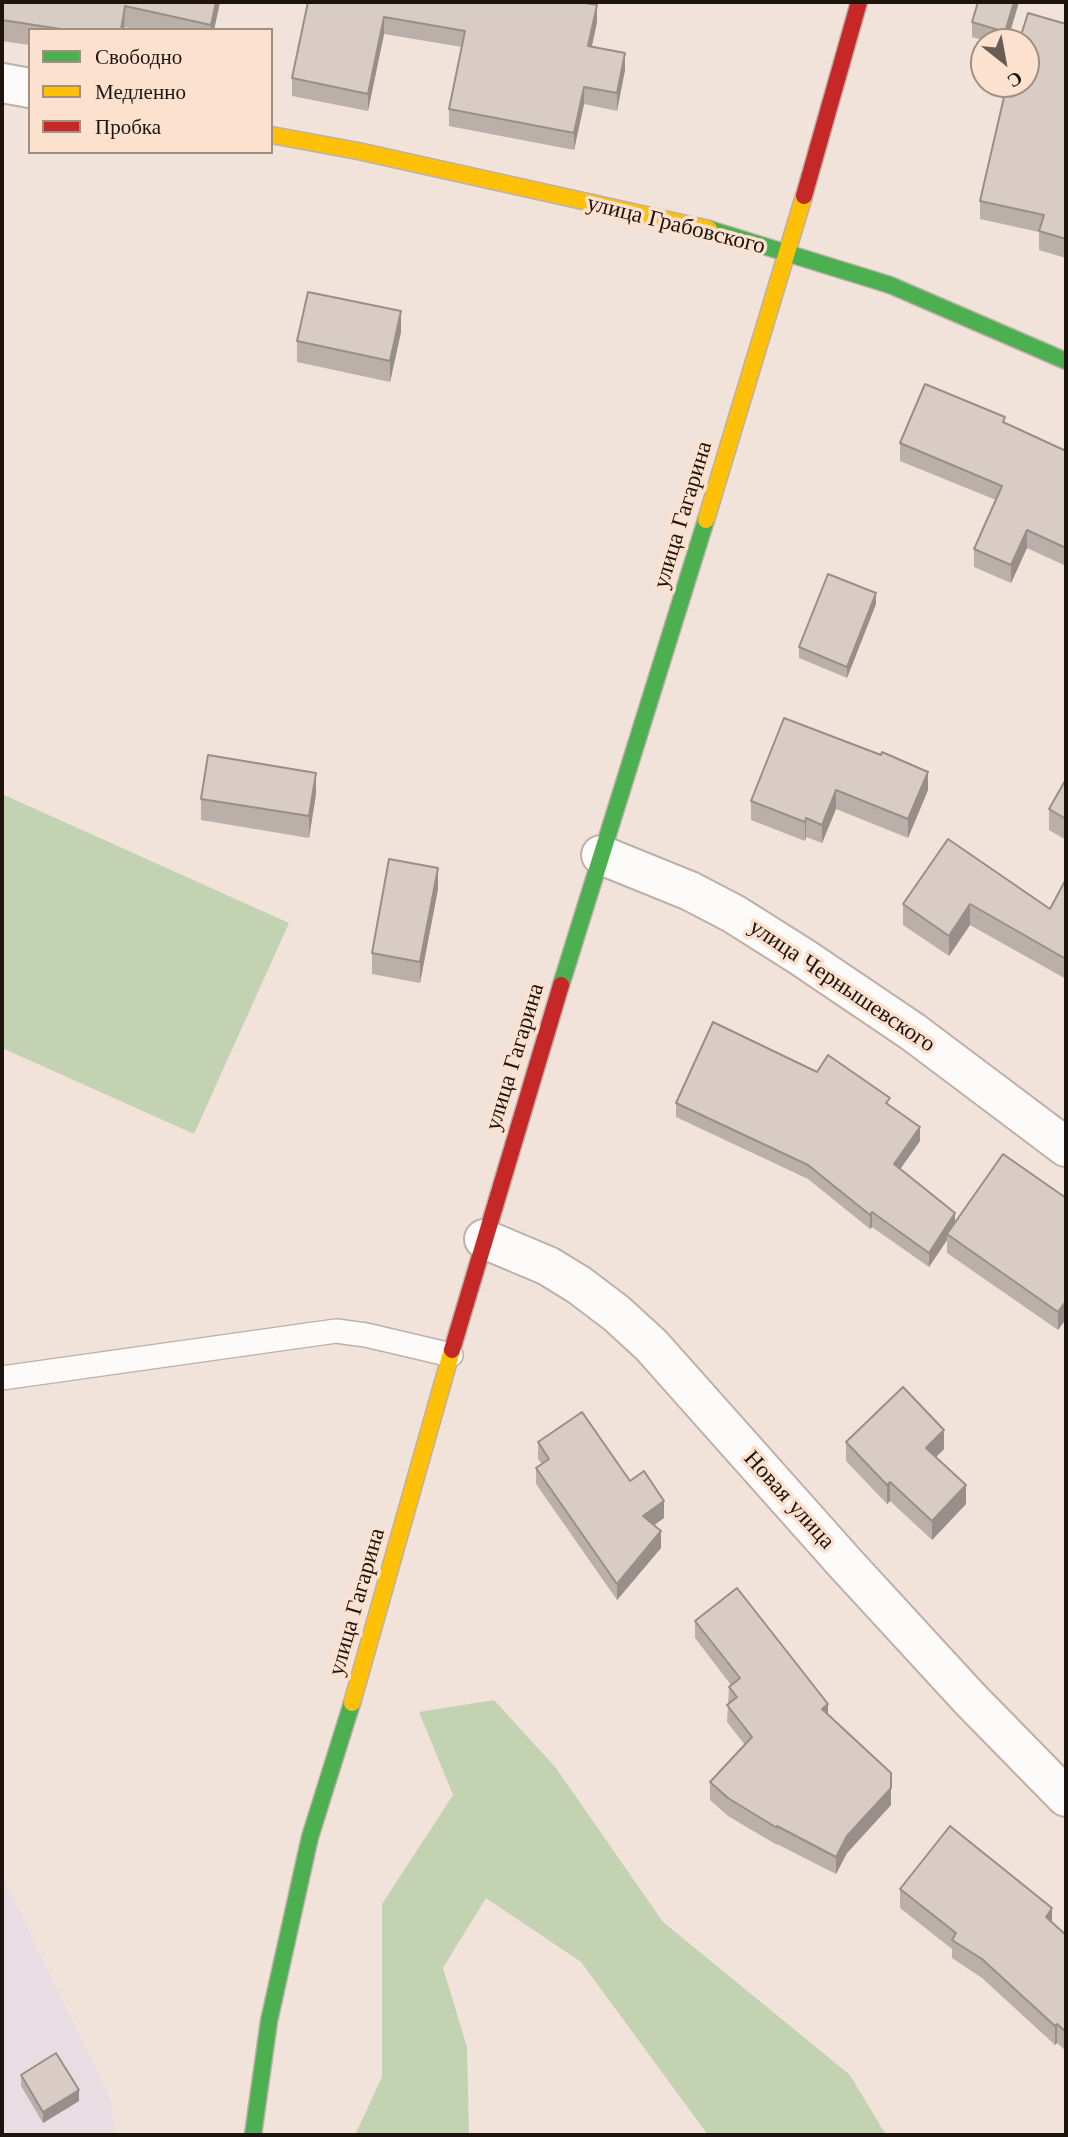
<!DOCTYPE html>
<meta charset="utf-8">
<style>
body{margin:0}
#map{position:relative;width:1068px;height:2137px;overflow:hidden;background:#f2e3da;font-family:"Libre Baskerville",serif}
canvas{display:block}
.frame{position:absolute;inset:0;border:4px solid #1d140e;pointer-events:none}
.legend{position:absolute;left:28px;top:28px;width:245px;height:126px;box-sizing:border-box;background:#fce1cf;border:2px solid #a38f82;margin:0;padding:9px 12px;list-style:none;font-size:21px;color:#1d140e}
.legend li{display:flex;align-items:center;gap:14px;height:35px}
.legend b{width:35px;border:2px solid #a38f82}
.north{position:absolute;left:970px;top:28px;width:70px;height:70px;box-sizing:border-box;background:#fce1cf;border:2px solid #a38f82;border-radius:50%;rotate:149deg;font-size:19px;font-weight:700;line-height:28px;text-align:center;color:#1d140e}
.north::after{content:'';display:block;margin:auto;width:24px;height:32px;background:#685c55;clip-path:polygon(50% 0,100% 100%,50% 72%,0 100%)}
</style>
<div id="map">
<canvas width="1068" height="2137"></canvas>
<div class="frame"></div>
<ul class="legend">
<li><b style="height:9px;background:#4caf50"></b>Свободно</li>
<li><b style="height:9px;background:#ffc107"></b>Медленно</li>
<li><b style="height:9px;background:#c62828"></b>Пробка</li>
</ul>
<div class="north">С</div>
</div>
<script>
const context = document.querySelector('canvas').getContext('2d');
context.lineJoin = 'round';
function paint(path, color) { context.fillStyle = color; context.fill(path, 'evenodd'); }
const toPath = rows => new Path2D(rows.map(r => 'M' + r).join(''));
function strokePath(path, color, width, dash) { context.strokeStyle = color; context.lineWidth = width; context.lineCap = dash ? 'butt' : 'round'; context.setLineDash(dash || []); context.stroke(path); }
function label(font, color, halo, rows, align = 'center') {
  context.font = font + ' "Libre Baskerville",serif'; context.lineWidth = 7; context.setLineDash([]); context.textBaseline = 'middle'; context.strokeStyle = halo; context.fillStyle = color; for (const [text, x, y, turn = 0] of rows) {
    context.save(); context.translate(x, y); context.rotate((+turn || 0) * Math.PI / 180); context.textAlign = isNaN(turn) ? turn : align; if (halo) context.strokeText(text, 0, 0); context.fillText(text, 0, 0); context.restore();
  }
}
paint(toPath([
 [2,1875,110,2098,116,2135,2,2135]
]), '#e9dde4');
paint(toPath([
 [2,794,289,923,194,1134,2,1048],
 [494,1700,556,1768,663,1922,850,2075,886,2135,708,2135,581,1962,486,1898,443,1968,467,2047,469,2135,355,2135,382,2077,382,1904,453,1795,419,1712]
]), '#c3d3b1');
const lane = toPath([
 [2,1378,336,1331,366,1335,451,1355]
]);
const street = toPath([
 [2,83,30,88],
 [601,855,690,891,734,914,802,957,913,1032,1066,1147],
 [484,1239,548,1266,579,1285,616,1313,651,1345,845,1563,970,1699,1066,1797]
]);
const fast = toPath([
 [709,229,890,285,1066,361],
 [561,985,706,520],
 [253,2135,269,2021,310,1837,352,1703]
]);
const slow = toPath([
 [271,135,358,151,709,229],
 [706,520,804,196],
 [352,1703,452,1350]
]);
const jam = toPath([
 [804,196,859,2],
 [452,1350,561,985]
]);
strokePath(lane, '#bcb0a9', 26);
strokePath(street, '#bcb0a9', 42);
strokePath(fast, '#bcb0a9', 19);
strokePath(slow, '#bcb0a9', 19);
strokePath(jam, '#bcb0a9', 19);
strokePath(lane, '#fdfbf9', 23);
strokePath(street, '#fdfbf9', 38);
strokePath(fast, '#4caf50', 16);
strokePath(slow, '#ffc107', 16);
strokePath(jam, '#c62828', 16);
paint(toPath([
 [2,2,220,2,214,30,137,30,125,27,124,30,30,30,30,45,2,41],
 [308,2,597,22,592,46,625,70,617,111,584,104,574,150,449,126,449,109,462,47,384,34,368,111,292,96,292,78],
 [978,2,1019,2,1007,42,988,42,972,37,972,22],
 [1066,24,1066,258,1039,250,1039,232,980,219,980,201],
 [401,332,390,382,297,362,297,341],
 [1005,423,1066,451,1066,566,1027,548,1011,583,974,567,974,549,996,500,900,461,900,443],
 [876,604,847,678,799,658,799,647],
 [784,718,928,790,908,838,836,809,822,843,806,837,805,841,751,820,751,801],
 [1066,779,1066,840,1049,830,1049,809],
 [316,794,309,838,201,820,201,799],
 [948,839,1050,909,1066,879,1066,979,970,925,949,956,903,925,903,904],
 [438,889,420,983,372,974,372,953],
 [817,1072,890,1106,920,1141,900,1169,955,1222,1066,1198,1066,1319,1058,1330,947,1253,947,1240,929,1267,872,1227,870,1229,808,1179,676,1117,676,1103],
 [538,1442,630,1481,664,1518,654,1525,661,1548,617,1600,536,1484,536,1468,542,1464,538,1459],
 [846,1442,944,1449,936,1457,966,1504,932,1540,890,1501,887,1504,846,1461],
 [695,1621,828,1714,891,1788,891,1805,847,1853,836,1874,777,1844,777,1845,728,1816,710,1800,710,1782,745,1745,727,1722,729,1687,731,1685,695,1638],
 [900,1889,1052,1922,1066,1935,1066,2051,1057,2043,1055,2045,982,1978,952,1958,952,1949,900,1908],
 [21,2075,79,2101,43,2123,21,2086]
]), '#bbafa9');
paint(toPath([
 [216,2,220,2,214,30,211,30,211,25],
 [1014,2,1019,2,1007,42,1005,42,1005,32],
 [597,5,597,22,588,63,588,46],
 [125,6,124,30,121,30],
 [384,17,384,34,368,111,368,94],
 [625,53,625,70,617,111,617,93],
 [584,87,584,104,574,150,574,133],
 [401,311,401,332,390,382,390,361],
 [1027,530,1027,548,1011,583,1011,565],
 [876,593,876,604,847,678,847,667],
 [928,772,928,790,908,838,908,819],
 [316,773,316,794,309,838,309,816],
 [836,790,836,809,822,843,822,825],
 [806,818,806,837,805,841,805,822],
 [438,868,438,889,420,983,420,962],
 [970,904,970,925,949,956,949,936],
 [920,1127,920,1141,894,1178,894,1164],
 [872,1212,872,1227,870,1229,870,1215],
 [955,1213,955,1227,947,1234,947,1240,929,1267,929,1253],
 [1066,1301,1066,1319,1058,1330,1058,1312],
 [944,1430,944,1449,926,1467,926,1448],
 [890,1482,890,1501,887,1504,887,1485],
 [966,1485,966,1504,932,1540,932,1521],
 [664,1501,664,1518,643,1533,643,1516],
 [661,1531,661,1548,617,1600,617,1584],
 [828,1704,828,1722,822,1709],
 [891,1788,891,1805,847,1853,836,1874,836,1857,847,1836],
 [1052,1908,1052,1926,1046,1917],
 [1057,2024,1057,2043,1055,2045,1055,2026],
 [79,2090,79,2101,43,2123,43,2112]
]), '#988f8a');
const building = toPath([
 [2,2,216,2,211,25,125,6,121,30,67,30,2,20,2,2],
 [308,2,580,2,597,5,588,46,625,53,617,93,584,87,574,133,449,109,465,31,384,17,368,94,292,78,308,2],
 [978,2,1014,2,1005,32,972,22,978,2],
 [1028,13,1066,24,1066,239,1039,231,1044,215,980,201,1007,84,1026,84,1026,42,1019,42,1028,13],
 [308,292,401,311,390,361,297,341,308,292],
 [925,384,1005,417,1003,422,1066,451,1066,548,1027,530,1011,565,974,549,1002,486,900,443,925,384],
 [828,574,876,593,847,667,799,647,828,574],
 [784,718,881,755,882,752,928,772,908,819,836,790,822,825,806,818,805,822,751,801,784,718],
 [208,755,316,773,309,816,201,799,208,755],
 [1066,779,1066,819,1049,809,1066,779],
 [948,839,1050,909,1066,879,1066,959,970,904,949,936,903,904,948,839],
 [389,859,438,868,420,962,372,953,389,859],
 [713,1022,817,1072,828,1055,890,1098,886,1103,920,1127,894,1164,955,1213,929,1253,872,1212,870,1215,808,1165,676,1103,713,1022],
 [1003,1154,1066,1198,1066,1301,1058,1312,947,1234,1003,1154],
 [903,1387,944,1430,926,1448,966,1485,932,1521,890,1482,887,1485,846,1442,903,1387],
 [582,1412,630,1481,644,1471,664,1501,643,1516,661,1531,617,1584,536,1468,549,1459,538,1442,582,1412],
 [737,1588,828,1704,822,1709,891,1773,891,1788,847,1836,836,1857,777,1826,777,1828,728,1798,710,1782,752,1737,727,1705,737,1697,729,1687,740,1678,695,1621,737,1588],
 [950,1826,1052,1908,1046,1917,1066,1935,1066,2032,1057,2024,1055,2026,982,1959,952,1940,956,1933,900,1889,950,1826],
 [56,2053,79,2090,43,2112,21,2075,56,2053]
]);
paint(building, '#d9ccc5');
strokePath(building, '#988f8a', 2);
label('23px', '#1d140e', '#fce1cf', [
 ["улица Грабовского",676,225,14],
 ["улица Гагарина",683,515,-73],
 ["улица Чернышевского",842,986,34],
 ["улица Гагарина",515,1057,-73],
 ["Новая улица",789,1500,48],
 ["улица Гагарина",357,1602,-74]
]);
</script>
